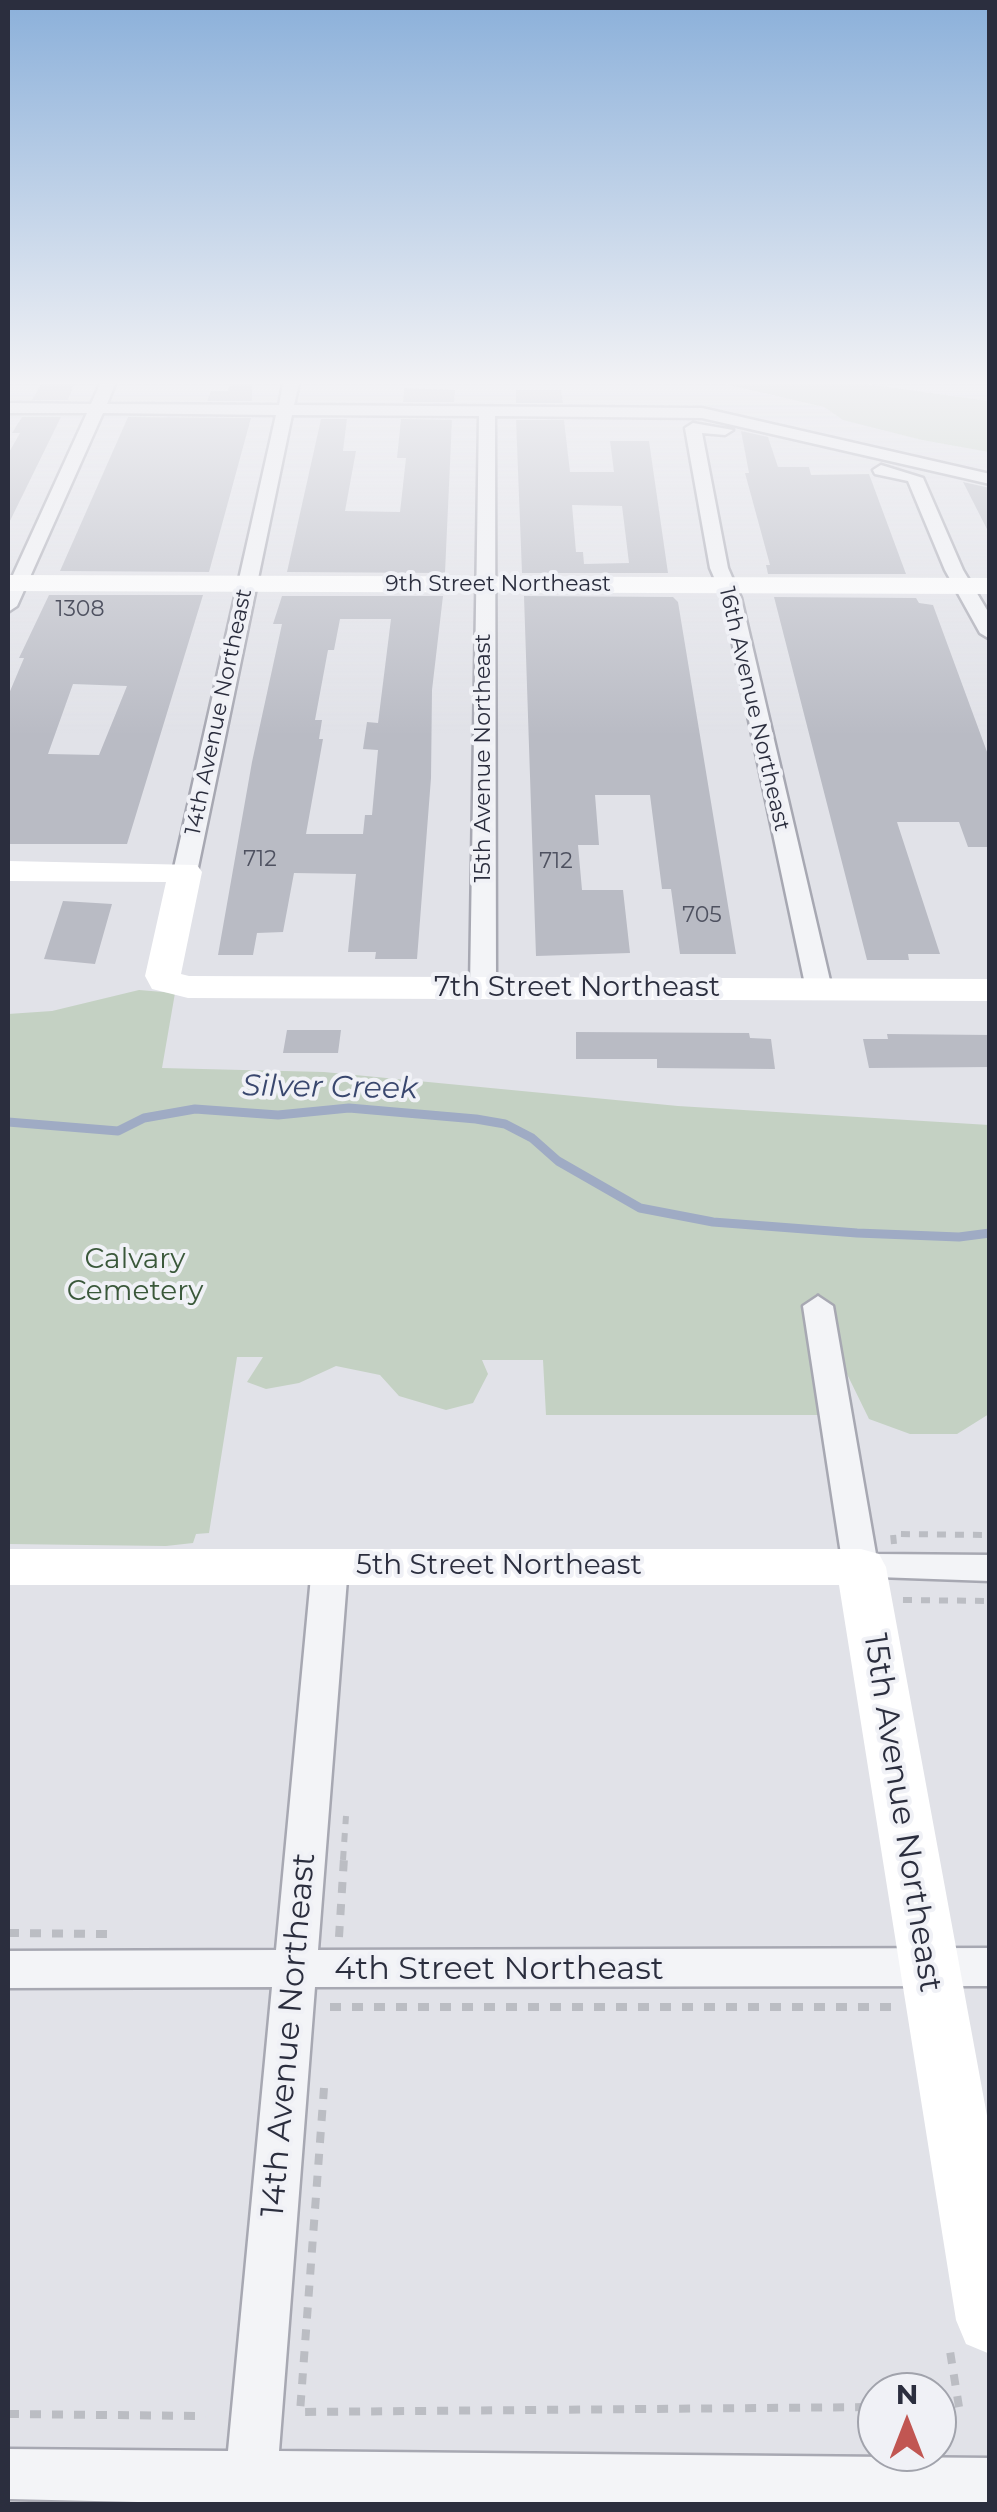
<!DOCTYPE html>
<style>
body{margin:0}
#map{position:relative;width:997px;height:2512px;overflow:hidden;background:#e1e2e8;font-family:Montserrat,sans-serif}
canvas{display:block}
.frame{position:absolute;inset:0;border:10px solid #2b2e3e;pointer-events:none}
.north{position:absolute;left:857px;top:2372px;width:100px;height:100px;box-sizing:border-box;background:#f0f1f6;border:2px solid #a1a3ac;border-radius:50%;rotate:0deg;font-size:28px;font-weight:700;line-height:40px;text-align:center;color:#2b2e3e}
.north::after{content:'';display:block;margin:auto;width:35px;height:45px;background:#c15652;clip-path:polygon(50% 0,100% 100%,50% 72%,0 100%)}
</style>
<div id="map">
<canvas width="997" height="2512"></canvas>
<div class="frame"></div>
<div class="north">N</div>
</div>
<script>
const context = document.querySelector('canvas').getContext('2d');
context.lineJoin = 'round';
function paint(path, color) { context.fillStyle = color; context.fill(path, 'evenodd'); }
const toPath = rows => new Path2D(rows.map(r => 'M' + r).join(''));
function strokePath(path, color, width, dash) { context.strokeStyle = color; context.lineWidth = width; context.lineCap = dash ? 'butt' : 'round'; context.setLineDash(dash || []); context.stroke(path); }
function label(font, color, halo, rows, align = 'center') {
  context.font = font + ' Montserrat,sans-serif'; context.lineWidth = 8; context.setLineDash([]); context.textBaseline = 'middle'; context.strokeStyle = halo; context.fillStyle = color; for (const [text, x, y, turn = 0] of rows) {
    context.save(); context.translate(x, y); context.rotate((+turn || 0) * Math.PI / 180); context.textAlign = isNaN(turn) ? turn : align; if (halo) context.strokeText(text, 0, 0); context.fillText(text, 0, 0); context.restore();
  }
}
paint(toPath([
 [725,384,866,384,989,401,989,452,922,440,843,420,824,407],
 [139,990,175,993,162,1068,324,1072,678,1106,989,1125,989,1414,957,1434,910,1434,869,1419,847,1374,828,1359,834,1415,546,1415,543,1360,482,1360,488,1374,473,1403,446,1410,399,1396,380,1375,336,1366,299,1383,266,1389,247,1382,263,1357,237,1357,209,1533,196,1534,193,1543,166,1546,8,1544,8,1014,52,1011]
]), '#c4d1c3');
strokePath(toPath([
 [8,1122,118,1131,144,1118,195,1109,278,1115,349,1108,476,1119,505,1124,532,1138,558,1161,640,1208,713,1222,857,1233,959,1237,990,1233]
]), '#9fabc4', 9);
paint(toPath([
 [41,384,74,384,68,400,32,400],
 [230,384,252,384,252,401,207,401,211,391,228,391],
 [404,388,455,390,454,402,403,402],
 [516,390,561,390,563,403,516,403],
 [22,417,61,417,8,525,8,454,20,433,12,433],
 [128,417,251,418,209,572,60,571],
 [321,419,347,419,343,451,356,451,345,511,400,512,406,458,397,458,401,419,452,420,445,573,287,572],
 [516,420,564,420,570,472,614,472,610,441,649,441,668,573,522,573],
 [572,505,622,506,629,563,584,564,583,552,576,552],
 [741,431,768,437,778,467,809,467,811,475,869,474,906,574,768,574,766,565,770,565,745,473,749,473],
 [963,482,990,488,990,535],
 [49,595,203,595,127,844,8,844,8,696,24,658,19,658],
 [73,684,127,686,99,755,48,754],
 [282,596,443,596,432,690,431,778,417,959,375,959,376,952,348,952,356,874,294,873,283,932,257,933,253,955,218,955,252,762,282,624,273,624],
 [340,619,391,619,378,723,367,722,363,749,378,750,372,815,365,815,363,834,306,834,323,739,319,739,322,720,315,720,328,650,334,650],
 [524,596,673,597,678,602,736,954,680,954,671,889,662,889,650,795,595,795,599,845,578,845,582,890,623,890,630,953,536,956],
 [774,597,916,598,919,603,933,605,990,760,990,847,968,847,959,822,897,822,940,954,908,954,909,960,867,960],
 [63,901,112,904,95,964,44,959],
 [287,1030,341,1030,338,1053,283,1053],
 [576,1032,749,1033,750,1038,771,1039,775,1069,657,1068,657,1059,576,1059],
 [887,1034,990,1035,990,1067,869,1068,863,1039,888,1039]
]), '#b9bbc4');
const street = toPath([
 [100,384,115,384,107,404,279,405,283,384,299,384,294,405,702,408,990,474,990,484,702,418,495,416,496,987,483,995,470,987,479,416,292,415,197,872,185,879,173,872,276,415,103,413,17,606,8,612,8,586,87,413,8,413,8,403,91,404,100,384],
 [693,423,733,430,725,435,702,433,728,568,741,598,832,989,819,997,806,989,723,598,710,568,685,428,693,423],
 [881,465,923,478,963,570,990,615,990,639,980,633,945,570,908,481,875,474,873,470,881,465],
 [818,1296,833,1306,876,1554,990,1555,990,1581,849,1576,843,1567,803,1306,818,1296],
 [330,1553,342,1557,348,1566,318,1950,990,1948,990,1986,315,1987,279,2451,990,2458,990,2504,224,2504,8,2499,8,2449,228,2451,272,1987,8,1988,8,1951,276,1950,312,1566,318,1557,330,1553]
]);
strokePath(street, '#a7a8b2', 5);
strokePath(toPath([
 [894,1544,893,1534,990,1535],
 [903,1600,990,1601],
 [343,1860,346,1816]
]), '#bbbdc3', 6, [9, 9]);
strokePath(toPath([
 [8,1933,108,1934],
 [339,1937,344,1858],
 [330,2007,892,2007],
 [324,2088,300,2412,877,2407],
 [937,2407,959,2407,949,2345],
 [8,2414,206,2416]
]), '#bbbdc3', 8, [11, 11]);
paint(street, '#f3f4f7');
paint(toPath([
 [8,575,990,578,990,594,8,591,8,575],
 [8,861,197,865,202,872,181,974,189,976,990,979,990,1001,188,998,152,989,145,976,166,882,8,881,8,861],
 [8,1549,861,1549,879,1554,886,1567,990,2132,990,2354,966,2344,956,2320,839,1585,8,1585,8,1549]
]), '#fff');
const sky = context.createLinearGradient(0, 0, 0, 736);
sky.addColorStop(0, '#8bb0da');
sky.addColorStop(0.52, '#f2f2f5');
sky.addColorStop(1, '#f2f2f500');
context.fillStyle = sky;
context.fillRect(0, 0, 997, 736);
label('22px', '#2b2e3e', '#f0f1f6', [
 ["9th Street Northeast",498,585],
 ["16th Avenue Northeast",754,709,77],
 ["14th Avenue Northeast",219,712,-78],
 ["15th Avenue Northeast",484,758,-90]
]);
label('22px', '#4e5160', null, [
 ["1308",80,610],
 ["712",260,860],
 ["712",556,862],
 ["705",702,916]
]);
label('28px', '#2b2e3e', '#f0f1f6', [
 ["7th Street Northeast",577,988],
 ["5th Street Northeast",499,1566]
]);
label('28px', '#3a583a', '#f0f1f6', [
 ["Calvary",135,1260],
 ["Cemetery",135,1292]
]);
label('italic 30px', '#39476e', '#f0f1f6', [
 ["Silver Creek",330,1088,1]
]);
label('32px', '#2b2e3e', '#f0f1f6', [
 ["15th Avenue Northeast",902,1813,81],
 ["4th Street Northeast",499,1970],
 ["14th Avenue Northeast",289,2035,-85]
]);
</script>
